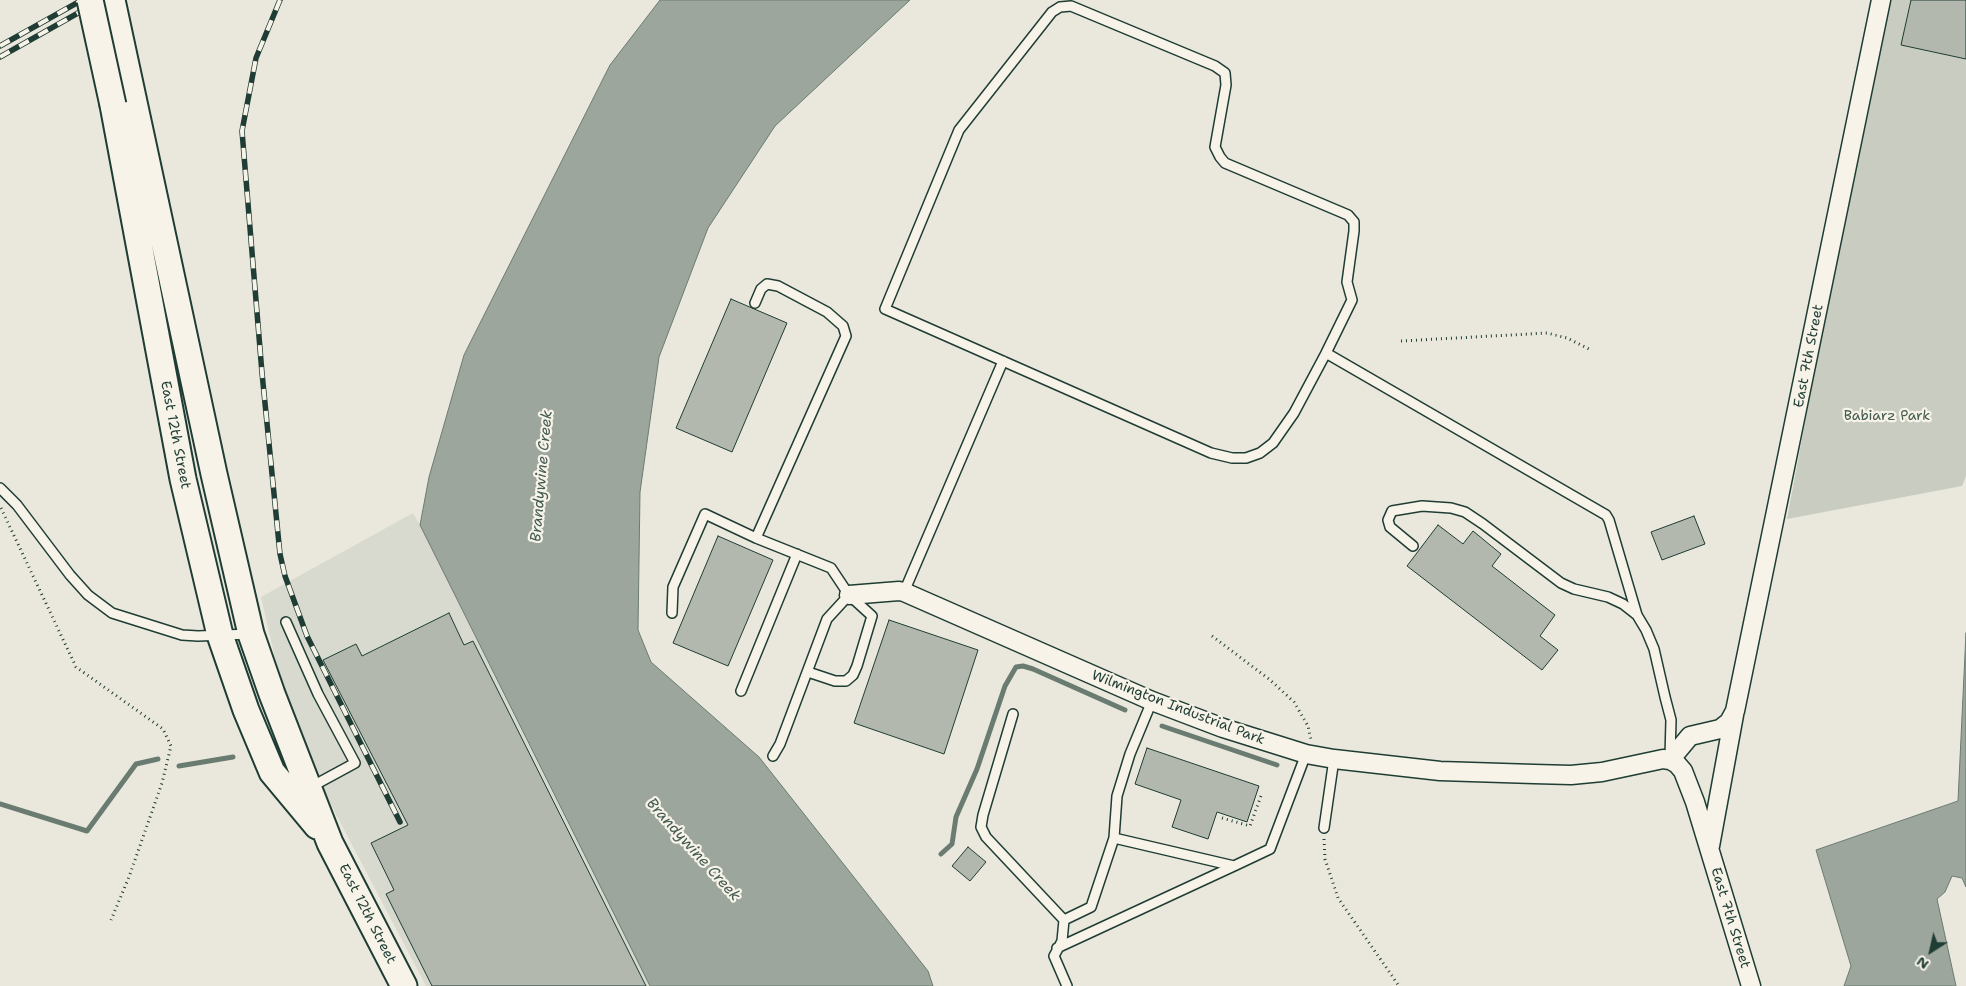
<!DOCTYPE html>
<style>
body{margin:0}
#map{position:relative;width:1966px;height:986px;overflow:hidden;background:#eae8dd;font-family:"Shantell Sans",sans-serif}
canvas{display:block}
.north{position:absolute;left:1906px;top:926px;width:50px;height:50px;-webkit-text-stroke:4px #f7f3e8;paint-order:stroke;rotate:215deg;font-size:14px;font-weight:700;line-height:20px;text-align:center;color:#1f3d34}
.north::after{content:'';display:block;margin:auto;width:18px;height:22px;background:#1f3d34;clip-path:polygon(50% 0,100% 100%,50% 72%,0 100%)}
</style>
<div id="map">
<canvas width="1966" height="986"></canvas>
<div class="north">N</div>
</div>
<script>
const context = document.querySelector('canvas').getContext('2d');
context.lineJoin = 'round';
function paint(path, color) { context.fillStyle = color; context.fill(path, 'evenodd'); }
const toPath = rows => new Path2D(rows.map(r => 'M' + r).join(''));
function strokePath(path, color, width, dash) { context.strokeStyle = color; context.lineWidth = width; context.lineCap = dash ? 'butt' : 'round'; context.setLineDash(dash || []); context.stroke(path); }
function label(font, color, halo, rows, align = 'center') {
  context.font = font + ' "Shantell Sans",sans-serif'; context.lineWidth = 4.5; context.setLineDash([]); context.textBaseline = 'middle'; context.strokeStyle = halo; context.fillStyle = color; for (const [text, x, y, turn = 0] of rows) {
    context.save(); context.translate(x, y); context.rotate((+turn || 0) * Math.PI / 180); context.textAlign = isNaN(turn) ? turn : align; if (halo) context.strokeText(text, 0, 0); context.fillText(text, 0, 0); context.restore();
  }
}
paint(toPath([
 [413,513,420,525,650,986,426,986,307,759,282,688,261,597]
]), '#d9dacf');
paint(toPath([
 [1884,0,1966,0,1966,476,1962,486,1787,519]
]), '#c8ccc1');
const water = toPath([
 [660,0,910,0,775,126,708,228,659,357,640,492,638,630,651,662,759,757,928,971,933,986,650,986,420,525,429,477,464,355,472,339,610,65,660,0],
 [1966,633,1966,887,1962,878,1952,876,1945,892,1937,899,1956,986,1844,986,1851,966,1816,850,1958,801,1966,633]
]);
paint(water, '#9ca69c');
strokePath(water, '#6a7c72', 1);
strokePath(toPath([
 [1162,726,1277,765],
 [179,766,233,757],
 [0,804,87,831,136,764,158,759],
 [941,854,952,844,956,817,977,769,1005,686,1016,667,1023,666,1033,669,1125,710]
]), '#6a7c72', 5);
const building = toPath([
 [1911,0,1966,0,1966,59,1901,45,1911,0],
 [731,299,787,323,732,452,676,428,731,299],
 [1694,516,1705,544,1662,560,1651,532,1694,516],
 [1438,525,1463,544,1473,531,1501,554,1492,566,1555,615,1540,636,1558,650,1542,670,1407,566,1438,525],
 [718,536,773,560,728,666,673,643,718,536],
 [449,613,464,645,473,641,646,986,432,986,386,894,394,890,371,843,408,825,323,660,356,644,362,656,449,613],
 [889,620,978,650,944,754,854,723,889,620],
 [1147,748,1259,786,1247,822,1217,812,1208,839,1172,827,1181,800,1135,784,1147,748],
 [968,847,986,862,970,881,952,866,968,847]
]);
paint(building, '#b2b8ae');
strokePath(building, '#1f3d34', 1);
const lane = toPath([
 [755,303,761,289,767,284,778,286,827,312,843,326,846,336,756,538],
 [1326,353,1352,300,1347,282,1354,231,1354,222,1348,215,1225,163,1220,157,1215,147,1226,85,1225,73,1215,66,1071,6,1060,7,1052,12,959,130,885,309,1211,453,1232,458,1246,458,1260,453,1273,443,1294,413,1326,353,1606,515,1609,520,1637,615],
 [0,488,17,505,70,575,88,595,112,613,182,635,198,636,250,634],
 [1413,546,1390,527,1388,520,1392,511,1422,506,1451,508,1465,512,1483,524,1561,583,1574,589,1608,597,1623,604,1637,615,1646,630,1654,649,1665,697,1671,720,1670,757],
 [904,592,1003,361],
 [672,613,673,587,705,514,756,538,831,568,849,595,872,616,857,666,853,675,846,681,835,681,808,672],
 [286,622,318,694,355,763,309,788],
 [741,691,797,554],
 [1013,714,983,815,981,827,986,837,1064,920,1091,907,1114,838,1117,796,1130,754,1152,701],
 [773,756,780,744,827,619,849,595],
 [1324,828,1334,759],
 [1114,838,1234,866,1270,849,1306,754],
 [1064,920,1062,941,1054,956,1067,986],
 [1057,948,1234,866]
]);
const street = toPath([
 [849,595,899,591,904,592,1152,701,1223,728,1306,754,1334,759,1440,771,1534,774,1571,775,1602,772,1663,759,1670,760,1677,764,1683,771,1695,802,1751,986],
 [1670,760,1690,736,1720,729,1729,722,1735,711,1881,0],
 [1710,846,1734,715]
]);
const secondary = toPath([
 [112,0,214,474,251,634,272,694,330,843,404,986],
 [113,105,183,479,220,635,246,710,272,772,317,826]
]);
strokePath(lane, '#1f3d34', 12);
strokePath(street, '#1f3d34', 21);
strokePath(secondary, '#1f3d34', 29);
strokePath(toPath([
 [1401,341,1547,333,1567,338,1589,349],
 [1,508,76,667,163,729,171,746,162,783,129,877,111,920],
 [1212,636,1269,679,1294,702,1308,726,1311,740],
 [1222,818,1250,826,1262,793],
 [1324,839,1325,859,1338,898,1399,986]
]), '#1f3d34', 3, [1, 4]);
strokePath(lane, '#f7f3e8', 9);
strokePath(street, '#f7f3e8', 18);
strokePath(secondary, '#f7f3e8', 25);
const rail = toPath([
 [280,0,256,58,242,131,262,373,280,554,285,576,307,636,400,822],
 [0,46,82,0],
 [0,57,101,0]
]);
strokePath(rail, '#1f3d34', 5.5);
strokePath(rail, '#f7f3e8', 4, [11]);
const secondaryBridge = toPath([
 [90,0,113,105]
]);
strokePath(secondaryBridge, '#1f3d34', 29, []);
strokePath(secondaryBridge, '#f7f3e8', 25);
label('14px', '#1f3d34', '#f7f3e8', [
 ["East 7th Street",1809,356,-79],
 ["East 12th Street",175,435,79],
 ["Wilmington Industrial Park",1178,708,21],
 ["East 12th Street",367,914,63],
 ["East 7th Street",1730,918,73]
]);
label('14px', '#415a50', '#f7f3e8', [
 ["Babiarz Park",1887,416]
]);
label('italic 15px', '#445c53', '#f7f3e8', [
 ["Brandywine Creek",542,476,-85],
 ["Brandywine Creek",693,850,48]
]);
</script>
